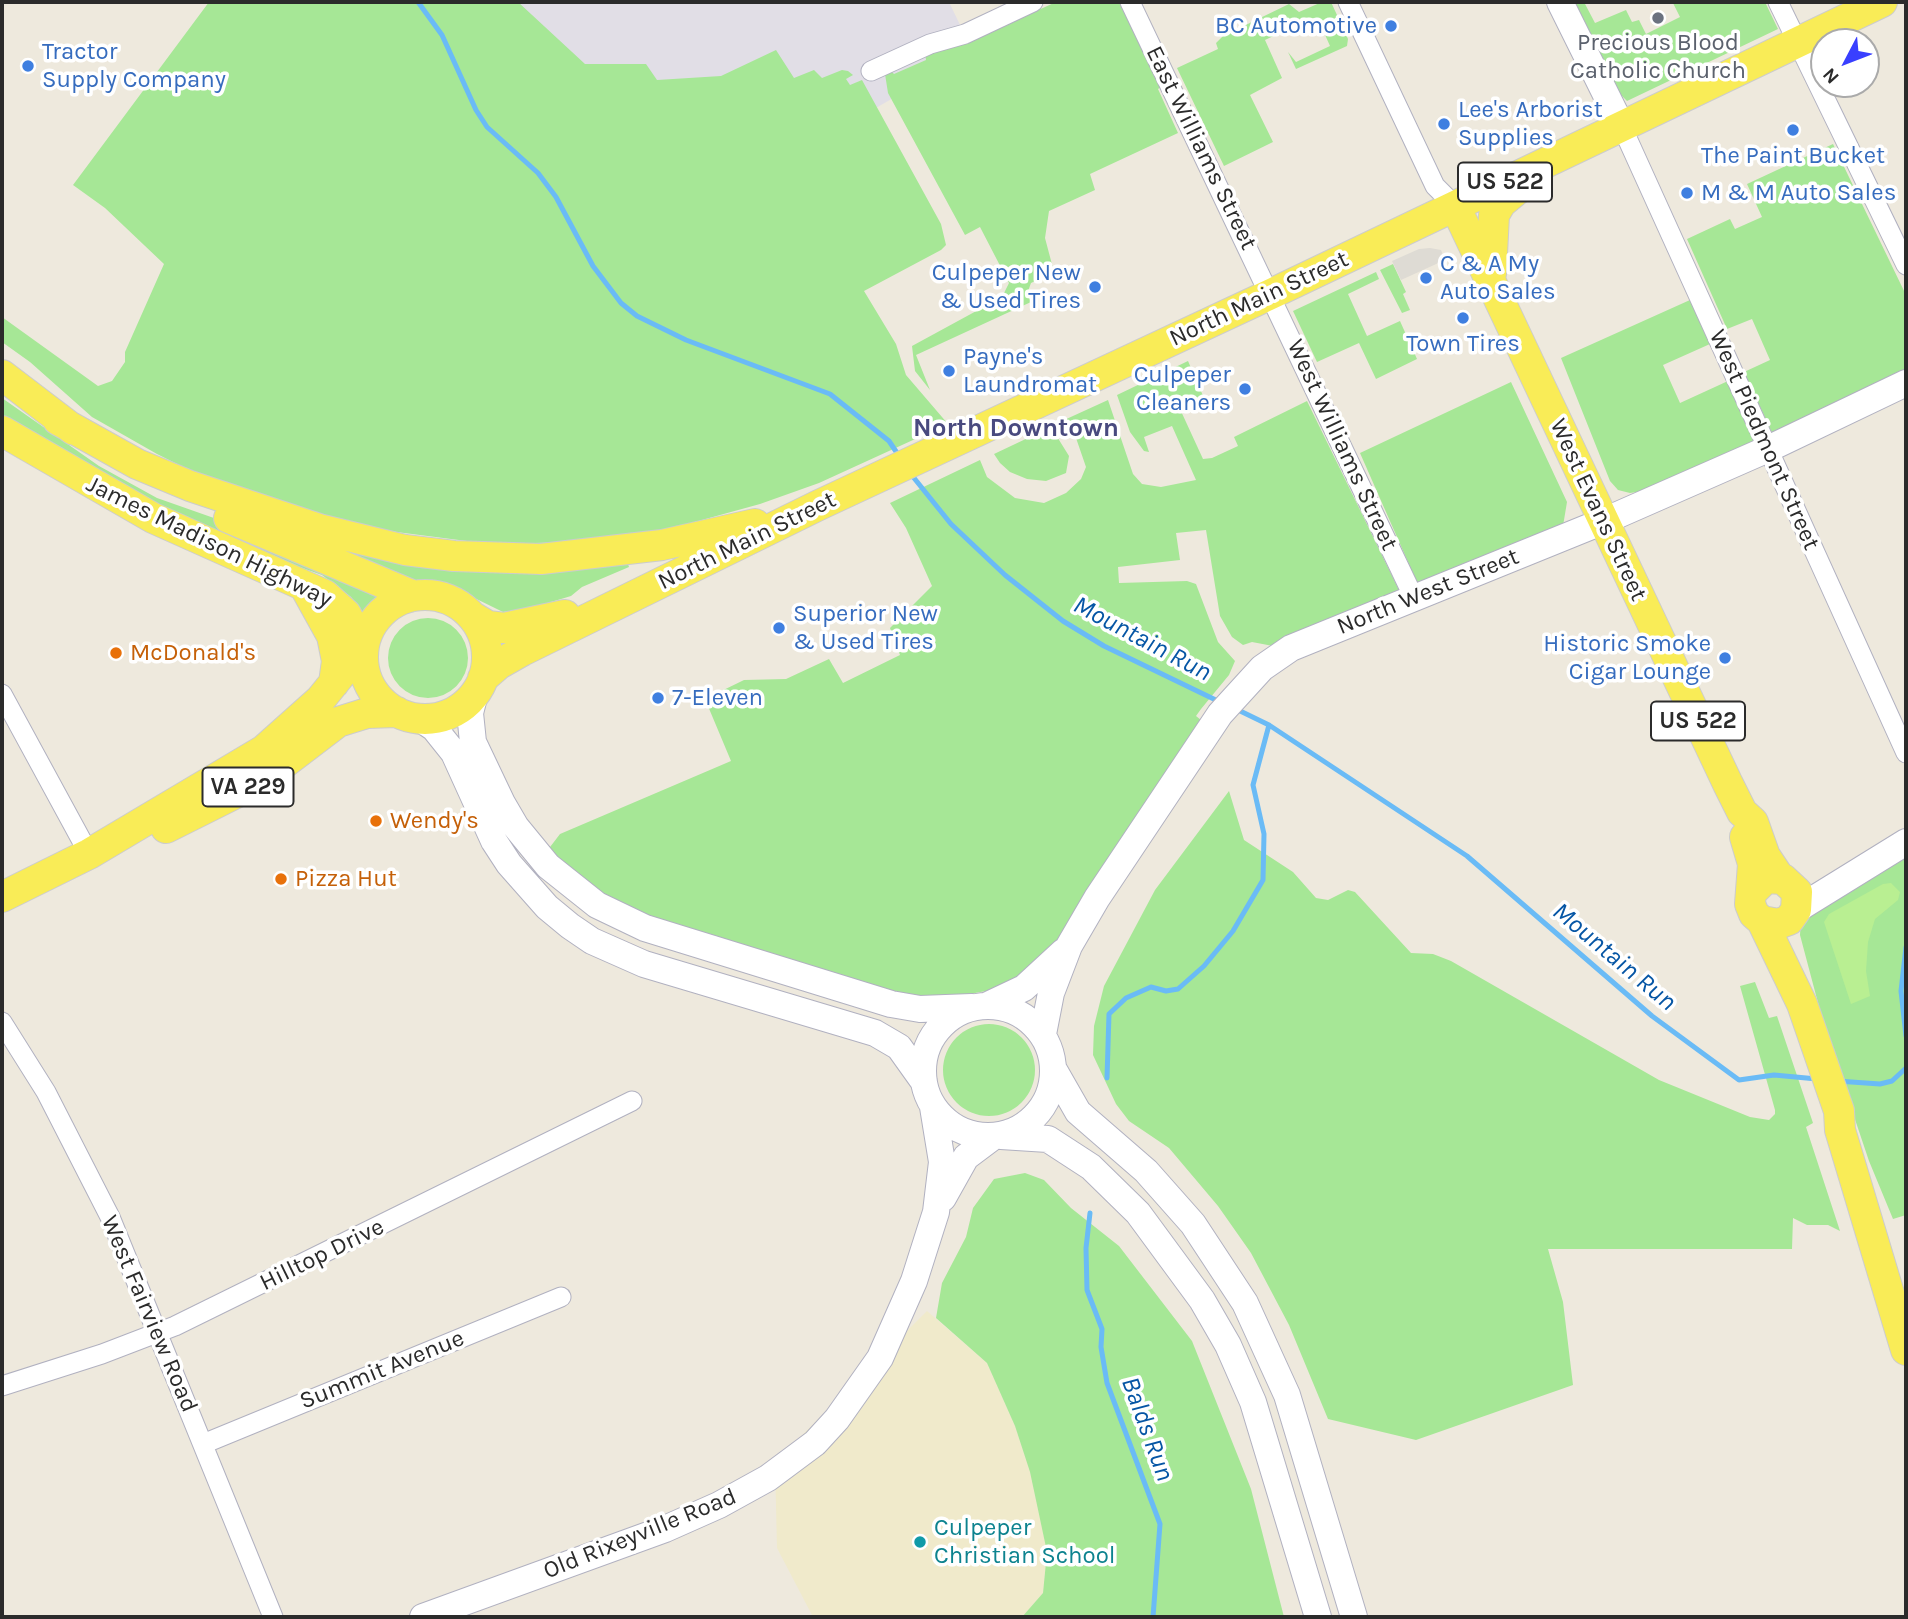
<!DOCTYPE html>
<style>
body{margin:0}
#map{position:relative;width:1908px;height:1619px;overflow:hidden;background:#eee9dd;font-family:Karla,sans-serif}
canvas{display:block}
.frame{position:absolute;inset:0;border:4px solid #2b2b2b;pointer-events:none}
.north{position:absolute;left:1810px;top:28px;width:70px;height:70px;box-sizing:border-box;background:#fff;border:2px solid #aaa;border-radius:50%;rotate:228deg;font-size:19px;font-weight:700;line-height:28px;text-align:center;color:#2b2b2b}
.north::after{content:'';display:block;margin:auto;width:24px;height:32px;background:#393fff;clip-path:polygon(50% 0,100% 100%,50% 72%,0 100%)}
</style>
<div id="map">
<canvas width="1908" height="1619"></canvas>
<div class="frame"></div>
<div class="north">N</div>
</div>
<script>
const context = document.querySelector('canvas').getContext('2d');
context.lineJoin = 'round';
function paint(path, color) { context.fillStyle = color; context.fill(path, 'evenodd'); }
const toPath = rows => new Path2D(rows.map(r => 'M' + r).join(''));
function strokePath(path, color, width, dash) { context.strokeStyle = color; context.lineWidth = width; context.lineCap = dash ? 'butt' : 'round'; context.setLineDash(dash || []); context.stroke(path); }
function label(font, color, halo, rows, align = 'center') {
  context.font = font + ' Karla,sans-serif'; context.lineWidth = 7; context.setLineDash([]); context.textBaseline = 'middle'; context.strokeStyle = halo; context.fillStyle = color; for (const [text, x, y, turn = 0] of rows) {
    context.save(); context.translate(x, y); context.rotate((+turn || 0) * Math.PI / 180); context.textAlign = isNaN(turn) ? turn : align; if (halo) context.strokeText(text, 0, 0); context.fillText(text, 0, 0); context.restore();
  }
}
paint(toPath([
 [433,2,949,2,973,52,600,267]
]), '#e1dee6');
paint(toPath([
 [927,1311,987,1363,1015,1426,1030,1472,1047,1551,1043,1593,1022,1617,813,1617,777,1548,775,1462]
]), '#f0eacb');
paint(toPath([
 [209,2,518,2,585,64,646,64,657,80,721,76,776,50,794,78,814,70,822,78,842,70,848,71,853,75,846,79,850,85,862,80,941,224,946,245,941,250,864,291,896,344,906,375,948,424,819,483,760,504,662,531,579,542,490,544,381,530,335,520,195,473,157,454,92,417,30,362,2,342,2,317,98,386,112,381,125,362,125,352,164,264,105,208,73,185],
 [1056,2,1119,2,1161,87,1158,89,1178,133,1090,174,1095,190,1049,211,1045,238,1054,272,1031,283,1027,294,1031,302,916,355,930,390,915,371,912,346,1002,297,1009,283,980,227,965,235,888,93,885,74,891,71,894,74,926,60,925,53,975,39],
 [1322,2,1331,2,1348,39,1347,46,1296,69,1288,52,1296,62,1330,46,1318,19,1311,18,1265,40,1282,78,1250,95,1273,142,1224,166,1177,68,1218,49,1216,43,1223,36,1289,4,1299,12],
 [1575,2,1584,2,1595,23,1626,10,1632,22,1639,20,1646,34,1680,17,1673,3,1676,2,1765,2,1778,29,1627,101,1619,93],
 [1833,144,1906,295,1906,374,1773,435,1744,372,1770,360,1752,319,1727,329,1687,239,1730,219,1735,229,1762,217,1747,184],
 [1393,264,1406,292,1403,294,1410,310,1402,313,1380,270],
 [1376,272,1379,279,1348,294,1367,336,1400,321,1417,359,1376,379,1359,343,1317,362,1293,311],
 [1690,300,1710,344,1663,365,1680,403,1728,381,1757,442,1643,491,1630,493,1618,490,1610,481,1561,358],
 [1188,361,1204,398,1201,403,1180,409,1203,459,1212,458,1238,446,1234,437,1307,401,1398,588,1400,588,1399,594,1273,646,1252,642,1243,645,1232,637,1220,616,1206,530,1176,533,1180,560,1118,567,1119,583,1187,581,1196,584,1218,642,1235,661,1229,675,1201,709,1196,716,1201,720,1058,941,1049,953,1003,988,941,999,862,988,618,905,547,851,560,834,731,761,705,699,744,680,786,679,829,659,843,683,900,655,890,628,932,586,906,528,890,503,980,460,987,477,1015,498,1044,503,1066,493,1081,479,1086,467,1076,438,1062,421,1108,400,1133,474,1142,484,1161,487,1196,480,1172,426,1144,437,1149,452,1144,451,1130,432,1117,395],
 [1511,382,1567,502,1563,526,1419,587,1360,453],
 [2,398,99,466,157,498,248,530,383,595,364,614,351,597,322,575,218,538,2,419],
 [1051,427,1069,456,1066,473,1046,481,1027,479,1010,472,1000,463,994,454],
 [302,537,628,564,629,567,582,587,571,596,531,608,503,612,452,587,400,581],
 '388 658a40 40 0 1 1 80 0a40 40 0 1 1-80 0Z',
 [1229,791,1244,840,1293,872,1316,898,1328,900,1348,890,1355,892,1411,953,1433,954,1451,961,1659,1080,1750,1117,1769,1120,1775,1114,1775,1110,1740,986,1755,982,1769,1018,1777,1016,1813,1123,1806,1127,1840,1231,1828,1225,1807,1225,1793,1218,1792,1249,1548,1249,1563,1302,1573,1385,1416,1440,1328,1419,1289,1325,1251,1253,1218,1206,1169,1148,1129,1121,1116,1104,1093,1055,1094,1026,1104,986,1155,890],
 [1906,854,1906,1215,1893,1219,1869,1161,1826,1033,1800,935,1801,919],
 '943 1070a46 46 0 1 1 92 0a46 46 0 1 1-92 0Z',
 [1025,1173,1044,1180,1071,1208,1119,1246,1192,1341,1251,1489,1284,1617,1022,1617,1043,1593,1047,1552,1030,1472,1015,1426,987,1363,936,1318,942,1283,966,1237,973,1208,994,1179]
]), '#a6e796');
paint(toPath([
 [1891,883,1900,892,1898,900,1875,919,1868,942,1866,971,1870,996,1851,1004,1824,922,1829,914,1883,884]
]), '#b9ef92');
paint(toPath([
 [1430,248,1441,250,1445,260,1401,280,1392,261,1419,249]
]), '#dedbd4');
strokePath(toPath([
 [418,2,442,35,476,110,487,127,538,173,556,197,593,266,621,303,637,316,686,340,830,394,889,441,899,456],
 [910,473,951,524,1005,575,1063,621,1104,646,1222,703],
 [1234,708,1269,725,1467,856,1652,1016,1739,1080,1774,1075,1817,1079],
 [1906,947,1901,991,1906,1036],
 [1107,1078,1109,1014,1126,998,1151,987,1166,991,1178,989,1204,966,1233,931,1263,880,1264,834,1253,785,1269,725],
 [1837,1081,1880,1084,1892,1081,1906,1068],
 [1090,1213,1086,1248,1087,1290,1102,1329,1101,1347,1107,1383,1160,1524,1153,1617]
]), '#6abbf6', 5);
const street = toPath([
 [1130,2,1413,596],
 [1348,2,1435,186,1455,206],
 [1778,2,1906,265],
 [871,71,930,44,965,34,1033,2],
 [1622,127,1906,753],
 [2,694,89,854],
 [2,1022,46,1092,110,1217,273,1617],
 [2,1386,102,1354,175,1326,632,1101],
 [203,1444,561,1297]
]);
const secondary = toPath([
 [1560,2,1622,127],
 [475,693,470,713,473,742,502,803,516,827,548,866,597,905,645,928,891,1004,920,1009,972,1007],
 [419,718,434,728,454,753,494,841,509,864,547,907,570,926,592,941,644,964,875,1033,899,1047,924,1082],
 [1796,910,1906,842],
 [988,1005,1024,988,1063,952],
 '923 1071a65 65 0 1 1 130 0a65 65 0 1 1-130 0Z',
 [1043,1034,1051,993,1069,946,1097,898,1220,714,1262,668,1291,648,1604,521,1768,449,1906,383],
 [1054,1070,1078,1112,1146,1171,1193,1224,1245,1303,1287,1395,1354,1617],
 [1001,1136,1048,1139,1091,1167,1138,1213,1202,1300,1228,1345,1253,1402,1318,1617],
 [943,1198,966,1157,994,1136],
 [423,1617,665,1529,719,1505,768,1478,815,1443,837,1419,880,1358,914,1281,936,1212,942,1162,933,1107]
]);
const primary = toPath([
 [1455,206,1728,784,1742,812,1753,822,1765,856,1779,877],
 [1491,274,1494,215,1501,203,1525,183],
 [2,375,74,430],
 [58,420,137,464,190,486,319,529,405,550,454,556,541,559,662,545,755,524],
 [2,431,153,518,325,595,346,614,363,647],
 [229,518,414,596],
 [306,589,332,636,337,661,334,683],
 '363 657a62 62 0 1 1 124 0a62 62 0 1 1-124 0Z',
 [473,617,488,626,504,628,565,615],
 [483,678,499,664,522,651,819,505,1271,294,1882,2],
 [166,828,262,780,338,722,367,713,397,712],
 [1745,837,1753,864,1750,904,1754,914,1762,921,1778,924,1789,920,1796,910,1797,892,1783,879,1766,878,1751,893],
 [2,897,89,854,264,750,320,700,363,647],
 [1762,921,1802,1004,1839,1111,1840,1130,1906,1350]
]);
strokePath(street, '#b1b1c0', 21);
strokePath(secondary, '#b1b1c0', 28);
strokePath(primary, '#ccc', 32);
strokePath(street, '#fff', 19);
strokePath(secondary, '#fff', 26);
strokePath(primary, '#f9ec57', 30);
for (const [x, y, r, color] of [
 [1658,18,7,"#6b7280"],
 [1391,26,7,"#3f7fe0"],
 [28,66,7,"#3f7fe0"],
 [1444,124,7,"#3f7fe0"],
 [1793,130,7,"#3f7fe0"],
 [1687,193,7,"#3f7fe0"],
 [1426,278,7,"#3f7fe0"],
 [1095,287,7,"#3f7fe0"],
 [1463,318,7,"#3f7fe0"],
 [949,371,7,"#3f7fe0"],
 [1245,389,7,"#3f7fe0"],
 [779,628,7,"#3f7fe0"],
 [116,653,7,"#e8710a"],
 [1725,658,7,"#3f7fe0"],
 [658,698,7,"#3f7fe0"],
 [376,821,7,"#e8710a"],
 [281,879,7,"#e8710a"],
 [920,1542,7,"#0f9aa8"]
]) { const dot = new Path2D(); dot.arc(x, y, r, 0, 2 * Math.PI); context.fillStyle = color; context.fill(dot); strokePath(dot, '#fff', 2.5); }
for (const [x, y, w] of [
 [1505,182,94],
 [1698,721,94],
 [248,787,91]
]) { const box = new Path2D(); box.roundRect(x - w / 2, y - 19.5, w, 39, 5); context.fillStyle = '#fff'; context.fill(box); strokePath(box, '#2b2b2b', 2); }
label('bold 23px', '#2b2b2b', null, [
 ["US 522",1505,182],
 ["US 522",1698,721],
 ["VA 229",248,787]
]);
label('24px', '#366cbe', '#fff', [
 ["BC Automotive",1377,26,"right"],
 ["Tractor",42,52],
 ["Supply Company",42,80],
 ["Lee's Arborist",1458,110],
 ["Supplies",1458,138],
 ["The Paint Bucket",1793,156,"center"],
 ["M & M Auto Sales",1701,193],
 ["C & A My",1440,264],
 ["Auto Sales",1440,292],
 ["Culpeper New",1081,273,"right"],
 ["& Used Tires",1081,301,"right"],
 ["Town Tires",1463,344,"center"],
 ["Payne's",963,357],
 ["Laundromat",963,385],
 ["Culpeper",1231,375,"right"],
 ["Cleaners",1231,403,"right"],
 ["Superior New",793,614],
 ["& Used Tires",793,642],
 ["Historic Smoke",1711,644,"right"],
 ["Cigar Lounge",1711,672,"right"],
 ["7-Eleven",672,698]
], 'left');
label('24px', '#5b616d', '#fff', [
 ["Precious Blood",1658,43],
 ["Catholic Church",1658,71]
]);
label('24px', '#2b2b2b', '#fff', [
 ["East Williams Street",1201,148,64],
 ["North Main Street",1259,299,-25],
 ["West Piedmont Street",1764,440,66],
 ["West Williams Street",1342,445,65],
 ["West Evans Street",1598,510,65],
 ["North Main Street",747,541,-26],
 ["James Madison Highway",209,542,26],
 ["North West Street",1428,592,-22],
 ["Hilltop Drive",322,1255,-26],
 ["West Fairview Road",149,1314,67],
 ["Summit Avenue",382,1370,-22],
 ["Old Rixeyville Road",640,1534,-22]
]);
label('24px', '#c56008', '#fff', [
 ["McDonald's",130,653],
 ["Wendy's",390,821],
 ["Pizza Hut",295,879]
], 'left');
label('24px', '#0d838f', '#fff', [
 ["Culpeper",934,1528],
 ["Christian School",934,1556]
], 'left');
label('bold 26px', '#494a7f', '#fff', [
 ["North Downtown",1016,429]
]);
label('italic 26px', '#0656a5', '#fff', [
 ["Mountain Run",1142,639,28],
 ["Mountain Run",1614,957,40],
 ["Balds Run",1147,1429,70]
]);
</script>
